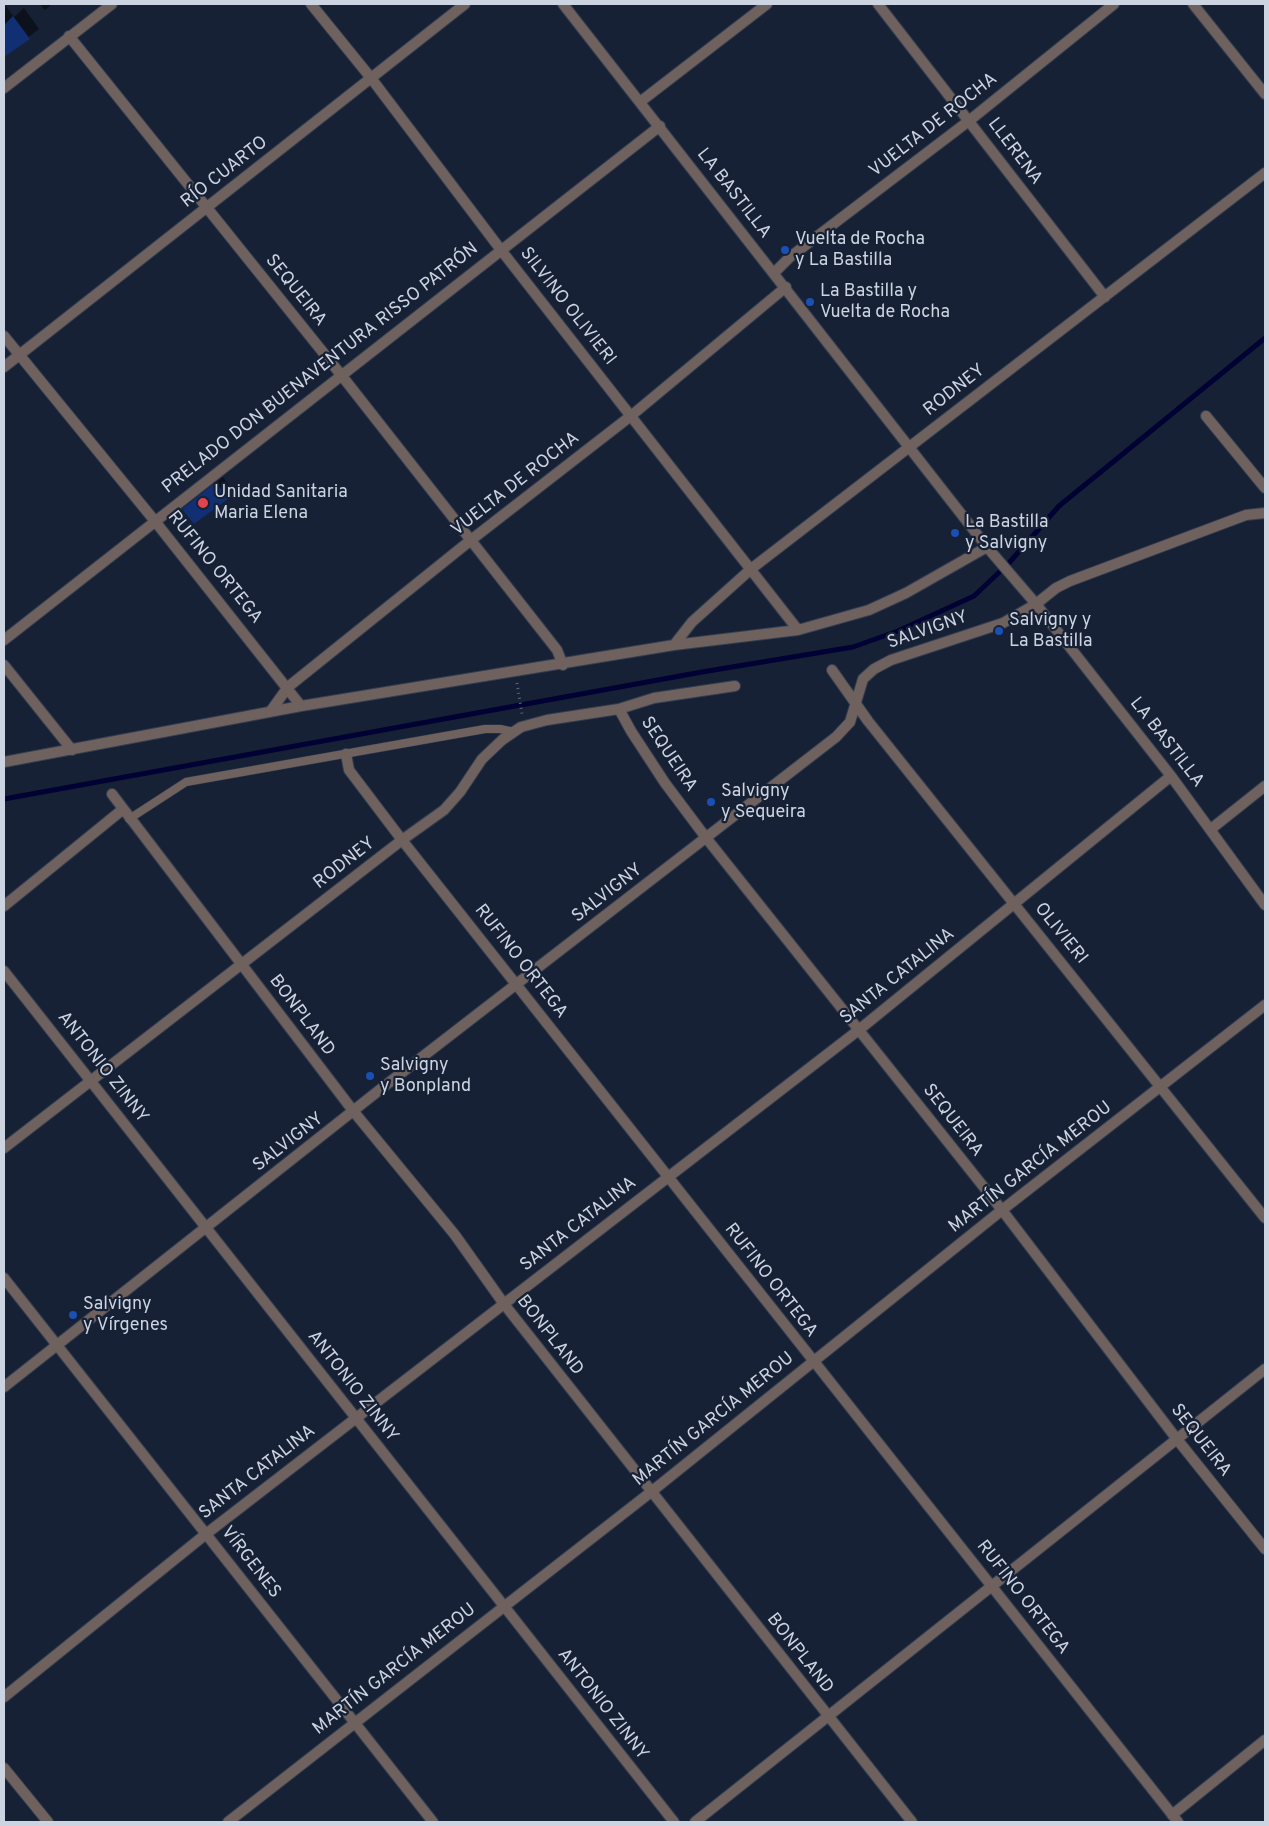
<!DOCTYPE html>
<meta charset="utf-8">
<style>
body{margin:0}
#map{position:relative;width:1269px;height:1826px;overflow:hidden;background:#172135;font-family:Overpass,sans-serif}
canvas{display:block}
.frame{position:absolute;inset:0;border:5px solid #ccd4e1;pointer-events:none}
</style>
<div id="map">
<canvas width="1269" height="1826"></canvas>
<div class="frame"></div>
</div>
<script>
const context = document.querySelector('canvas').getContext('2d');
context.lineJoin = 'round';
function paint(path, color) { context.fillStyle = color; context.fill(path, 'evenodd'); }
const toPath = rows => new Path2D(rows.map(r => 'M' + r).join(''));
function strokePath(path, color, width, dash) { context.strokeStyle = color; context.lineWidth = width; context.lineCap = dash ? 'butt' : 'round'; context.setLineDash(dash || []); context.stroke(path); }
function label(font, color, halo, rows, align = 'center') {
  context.font = font + ' Overpass,sans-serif'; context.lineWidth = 4.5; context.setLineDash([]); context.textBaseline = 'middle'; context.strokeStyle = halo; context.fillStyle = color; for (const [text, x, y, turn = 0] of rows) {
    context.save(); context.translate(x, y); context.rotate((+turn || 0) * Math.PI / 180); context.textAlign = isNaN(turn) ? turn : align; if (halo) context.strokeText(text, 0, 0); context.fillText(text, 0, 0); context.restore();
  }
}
paint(toPath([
 [4,4,14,17,24,8,39,29,4,56],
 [40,4,52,4,45,10],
 [223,477,234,492,194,523,190,503]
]), '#0007');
strokePath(toPath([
 [4,799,702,672,853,647,898,631,974,596,1009,563,1059,506,1265,338]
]), '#000233', 5);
paint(toPath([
 [13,16,30,39,4,57,4,25],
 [216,482,228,499,194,524,182,509]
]), '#112f73');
const lane = toPath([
 [129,819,186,782,485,729,500,729,514,732]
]);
const street = toPath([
 [311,4,371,78,501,250,798,630],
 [563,4,987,547,1036,604,1171,776,1265,905],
 [878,4,1105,297],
 [1193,4,1265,94],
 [69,36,342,376,557,650,563,665],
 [4,88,112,4],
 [640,102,767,4],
 [774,273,790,257,970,120,1114,4],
 [4,336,154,520,301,706],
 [4,367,465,4],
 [1206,416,1265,488],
 [4,640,660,126],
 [674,645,692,622,751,569,1265,173],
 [4,665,72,750],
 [832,670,868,721,1265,1218],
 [619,709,631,731,665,783,707,839,1002,1210,1176,1438,1265,1549],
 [270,712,288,687,471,540,632,415,786,287],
 [346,754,349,770,402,840,1178,1822],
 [4,762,301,706,674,645,798,630,869,610,906,593,987,547],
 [112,794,354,1112,455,1235,504,1304,912,1822],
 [1211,829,1265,786],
 [4,906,122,810],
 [4,971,674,1822],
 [4,1148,402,840,444,810,460,792,482,759,502,740,521,727,547,720,619,709,654,698,735,686],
 [4,1278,433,1822],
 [4,1387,382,1088,836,737,850,722,863,679,874,669,891,660,1003,623,1036,604,1056,588,1070,581,1246,515,1265,513],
 [4,1697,206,1534,860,1029,1171,776],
 [4,1768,48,1822],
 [1172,1815,1265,1740],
 [228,1822,651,1492,1002,1210,1265,1005],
 [695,1822,1265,1369]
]);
strokePath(lane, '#343e51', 9);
strokePath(street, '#343e51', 12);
strokePath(toPath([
 [517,683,522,714]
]), '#616a7b', 3, [1, 4]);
strokePath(lane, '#6f625e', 8);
strokePath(street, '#6f625e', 10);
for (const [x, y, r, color] of [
 [785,250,5,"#1a4fb4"],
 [810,302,5,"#1a4fb4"],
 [203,503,6,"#e0444e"],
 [955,533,5,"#1a4fb4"],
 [999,631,5,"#1a4fb4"],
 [711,802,5,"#1a4fb4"],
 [370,1076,5,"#1a4fb4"],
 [73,1315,5,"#1a4fb4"]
]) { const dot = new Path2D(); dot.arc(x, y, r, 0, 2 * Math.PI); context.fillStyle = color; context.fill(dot); strokePath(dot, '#172135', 2); }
label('18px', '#ccd4e1', '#172135', [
 ["VUELTA DE ROCHA",934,126,-38],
 ["LLERENA",1014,152,53],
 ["RÍO CUARTO",225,173,-38],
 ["LA BASTILLA",733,194,52],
 ["SEQUEIRA",295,291,51],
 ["SILVINO OLIVIERI",567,307,52],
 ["PRELADO DON BUENAVENTURA RISSO PATRÓN",321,369,-38],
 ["RODNEY",955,391,-38],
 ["VUELTA DE ROCHA",516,485,-38],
 ["RUFINO ORTEGA",214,568,51],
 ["SALVIGNY",928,631,-19],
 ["LA BASTILLA",1166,743,52],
 ["SEQUEIRA",668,755,56],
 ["RODNEY",345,864,-38],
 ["SALVIGNY",608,894,-38],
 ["OLIVIERI",1060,934,51],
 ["RUFINO ORTEGA",520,962,52],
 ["SANTA CATALINA",898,977,-39],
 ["BONPLAND",301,1016,53],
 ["ANTONIO ZINNY",102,1068,52],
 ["SEQUEIRA",952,1121,52],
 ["SALVIGNY",289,1143,-38],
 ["MARTÍN GARCÍA MEROU",1031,1168,-38],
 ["SANTA CATALINA",579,1225,-38],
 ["RUFINO ORTEGA",770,1281,52],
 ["BONPLAND",549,1336,52],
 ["ANTONIO ZINNY",352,1387,52],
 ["MARTÍN GARCÍA MEROU",714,1420,-39],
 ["SEQUEIRA",1200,1441,52],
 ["SANTA CATALINA",258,1473,-38],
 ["VÍRGENES",250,1563,52],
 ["RUFINO ORTEGA",1022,1598,52],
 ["BONPLAND",799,1654,52],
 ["MARTÍN GARCÍA MEROU",395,1670,-38],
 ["ANTONIO ZINNY",602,1705,52]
]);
label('18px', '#ccd4e1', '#172135', [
 ["Vuelta de Rocha",795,240],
 ["y La Bastilla",795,261],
 ["La Bastilla y",820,292],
 ["Vuelta de Rocha",820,313],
 ["Unidad Sanitaria",214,493],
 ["Maria Elena",214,514],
 ["La Bastilla",965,523],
 ["y Salvigny",965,544],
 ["Salvigny y",1009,621],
 ["La Bastilla",1009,642],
 ["Salvigny",721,792],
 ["y Sequeira",721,813],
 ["Salvigny",380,1066],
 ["y Bonpland",380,1087],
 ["Salvigny",83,1305],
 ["y Vírgenes",83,1326]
], 'left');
</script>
